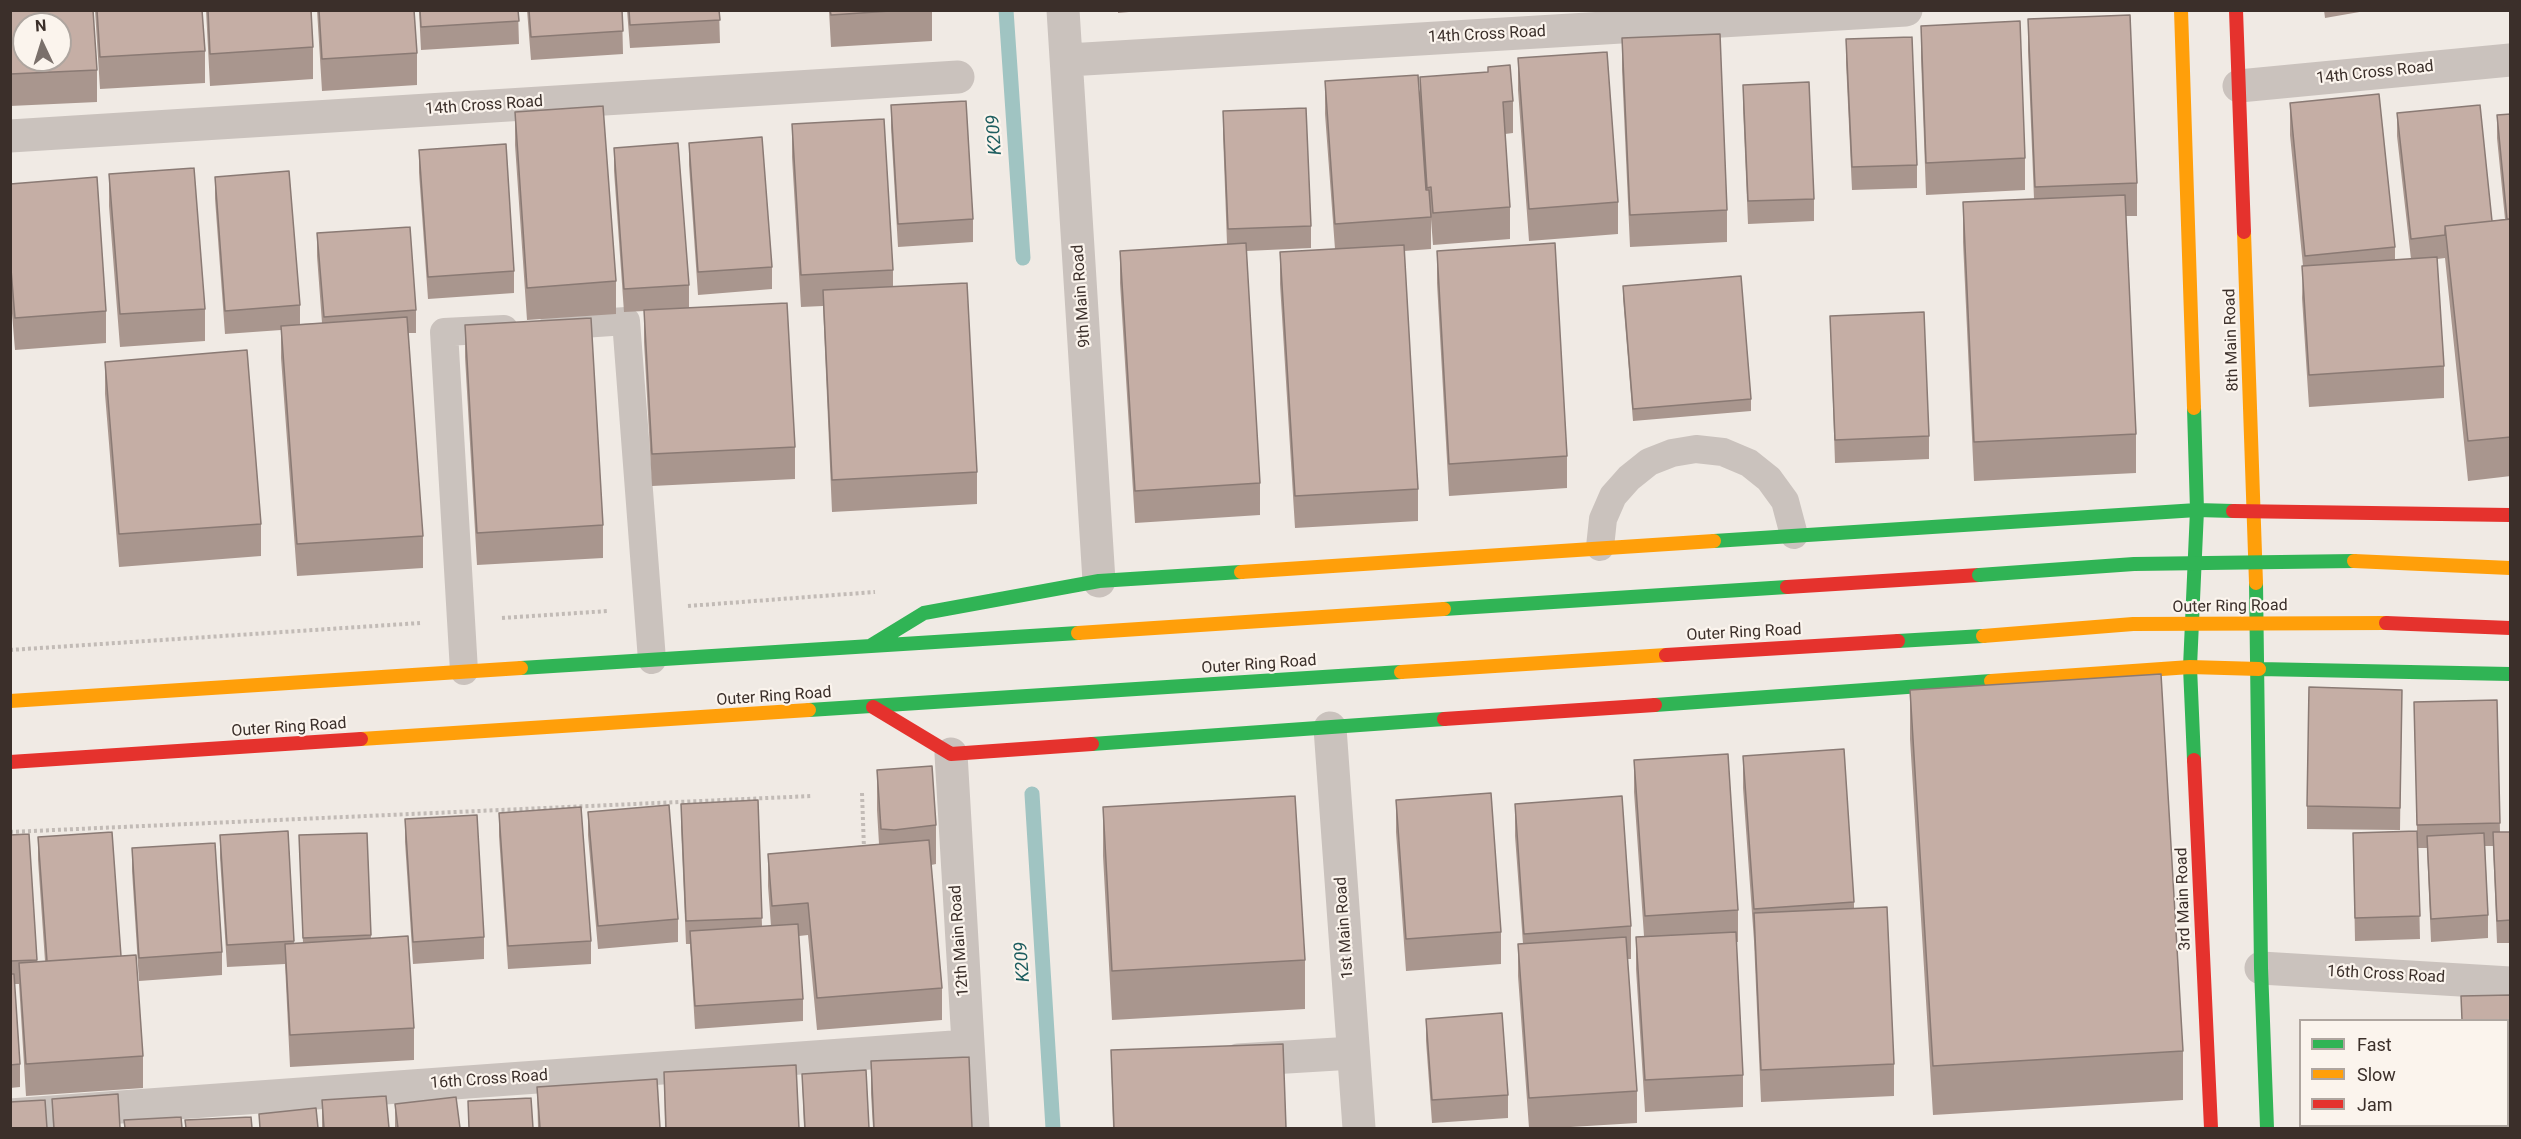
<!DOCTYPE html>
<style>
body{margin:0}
#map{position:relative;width:2521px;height:1139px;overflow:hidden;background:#f0eae4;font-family:Roboto,sans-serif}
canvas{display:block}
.frame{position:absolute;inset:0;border:12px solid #3b2f2a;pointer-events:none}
.legend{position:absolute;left:2299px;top:1019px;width:210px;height:108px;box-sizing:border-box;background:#fbf4ed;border:2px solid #aea59f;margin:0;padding:8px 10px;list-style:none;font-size:18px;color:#3b2f2a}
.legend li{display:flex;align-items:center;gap:12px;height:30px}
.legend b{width:30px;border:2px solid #aea59f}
.north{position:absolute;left:12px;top:12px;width:60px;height:60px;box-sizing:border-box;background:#fbf4ed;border:2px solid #aea59f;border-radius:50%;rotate:356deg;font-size:16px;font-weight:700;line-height:24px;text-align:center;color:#3b2f2a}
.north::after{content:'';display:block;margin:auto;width:21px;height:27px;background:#7a706b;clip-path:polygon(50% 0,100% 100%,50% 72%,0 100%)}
</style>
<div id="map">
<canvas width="2521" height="1139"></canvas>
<div class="frame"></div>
<ul class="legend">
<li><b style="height:8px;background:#30b455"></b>Fast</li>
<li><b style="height:8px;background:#ff9f0a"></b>Slow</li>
<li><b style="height:8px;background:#e5322d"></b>Jam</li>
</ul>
<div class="north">N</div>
</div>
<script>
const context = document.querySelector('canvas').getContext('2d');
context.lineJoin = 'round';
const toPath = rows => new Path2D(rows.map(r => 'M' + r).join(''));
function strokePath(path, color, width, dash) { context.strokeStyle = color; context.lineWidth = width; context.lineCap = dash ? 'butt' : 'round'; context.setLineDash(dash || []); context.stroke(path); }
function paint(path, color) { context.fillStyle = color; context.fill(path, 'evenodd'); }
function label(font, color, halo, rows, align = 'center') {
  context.font = font + ' Roboto,sans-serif'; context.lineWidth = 4.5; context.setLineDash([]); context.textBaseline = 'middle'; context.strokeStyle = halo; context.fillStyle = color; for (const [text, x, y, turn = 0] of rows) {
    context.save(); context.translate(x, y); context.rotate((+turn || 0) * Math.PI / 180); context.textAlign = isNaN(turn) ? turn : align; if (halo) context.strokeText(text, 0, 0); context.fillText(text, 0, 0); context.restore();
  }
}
strokePath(toPath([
 [1006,10,1023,258],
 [1032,794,1053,1128]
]), '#a0c4c2', 15);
strokePath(toPath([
 [688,606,875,592],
 [502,618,608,611],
 [10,650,420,623],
 [862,793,864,849],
 [10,832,812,796]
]), '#c2bbb6', 4, [3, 3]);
strokePath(toPath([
 [553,326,626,321,652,660],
 [1600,547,1603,519,1613,496,1629,478,1649,462,1672,453,1696,449,1723,452,1749,463,1769,479,1785,501,1794,535],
 [464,671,444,332,504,329]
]), '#cac2bd', 28);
strokePath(toPath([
 [1063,10,1099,581],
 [1068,60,1906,10],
 [2239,86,2510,60],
 [10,136,958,77],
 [1330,728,1359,1128],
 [951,754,973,1128],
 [2261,968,2510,983],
 [1238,1060,1353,1053],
 [10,1115,967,1046]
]), '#cac2bd', 33);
strokePath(toPath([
 [2194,408,2197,510,2190,667,2194,760],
 [1714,541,2197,510,2233,511],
 [2256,583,2261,968,2267,1128],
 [1444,609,1787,587],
 [1898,641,1983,636],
 [870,646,924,613,1099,581,1241,572],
 [521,668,1078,633],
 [2259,669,2510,674],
 [1655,705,1991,681],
 [809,710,1401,672],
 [1092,744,1444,719]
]), '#30b455', 14);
strokePath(toPath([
 [2181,10,2194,408],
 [2244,232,2256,583],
 [1241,572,1714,541],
 [1078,633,1444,609],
 [1401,672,1666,655],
 [1991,681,2190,667,2259,669],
 [10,701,521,668],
 [361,739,809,710]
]), '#ff9f0a', 14);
strokePath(toPath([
 [2236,10,2244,232],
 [2233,511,2510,515],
 [1787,587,1979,575],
 [1666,655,1898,641],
 [873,707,951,754,1092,744],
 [1444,719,1655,705],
 [2194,760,2211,1128],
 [10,762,361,739]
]), '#e5322d', 14);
strokePath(toPath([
 [1979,575,2134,564,2354,561]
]), '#30b455', 14);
strokePath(toPath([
 [2354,561,2510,568],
 [1983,636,2133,624,2386,623]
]), '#ff9f0a', 14);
strokePath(toPath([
 [2386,623,2510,628]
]), '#e5322d', 14);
paint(toPath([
 [10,10,97,70,97,102,10,106],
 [95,10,202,10,205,51,205,83,100,89],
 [206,10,311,10,313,47,313,79,210,86],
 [317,10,414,10,417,53,417,85,322,91],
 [419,10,518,10,519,44,421,50],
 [527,10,622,10,623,54,531,60],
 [627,10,719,10,720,43,630,48],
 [829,10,932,10,932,41,831,47],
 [1118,10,1151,10,1118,13],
 [1319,10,1344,10,1319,12],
 [2324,10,2371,10,2325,18],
 [2028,19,2137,183,2137,216,2126,216,2136,434,2136,473,1974,481,1963,242,1963,202,2034,199,2028,51],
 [1921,26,2025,158,2025,190,1926,195,1921,58],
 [1622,38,1727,210,1727,242,1630,247,1622,70],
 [1846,39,1917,165,1917,188,1852,190,1846,62],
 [1518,58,1618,202,1618,234,1529,241,1518,90],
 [1420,77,1513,101,1513,133,1505,134,1510,207,1510,239,1433,245,1431,219,1431,249,1404,251,1418,489,1418,521,1295,528,1280,284,1280,252,1335,249,1325,114,1325,81,1420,101],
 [1743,85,1814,199,1814,221,1748,224,1743,107],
 [2290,103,2395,247,2395,260,2411,259,2397,136,2397,113,2492,221,2505,219,2497,138,2497,115,2511,114,2511,476,2468,481,2445,258,2437,259,2444,366,2444,398,2309,407,2302,298,2303,266,2290,135],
 [891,105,973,219,973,242,898,247,891,128],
 [1223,111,1311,226,1311,248,1246,251,1260,483,1260,515,1135,523,1120,283,1120,251,1227,244,1223,134],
 [515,112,616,281,616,314,527,320,515,145],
 [792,124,893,270,893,287,977,472,977,504,832,512,823,306,801,307,792,157],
 [689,143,772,267,772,289,698,295,689,165],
 [614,148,689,285,689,308,795,447,795,479,652,486,644,342,644,311,624,312,614,171],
 [419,150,514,271,514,293,428,299,419,173],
 [109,174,205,309,205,341,120,347,109,206],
 [215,177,300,305,300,324,322,323,317,256,317,233,416,310,416,333,408,333,423,536,423,568,297,576,281,358,281,330,225,334,215,199],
 [10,184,106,311,106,343,15,350,10,289],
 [1437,251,1567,456,1567,488,1449,496,1437,283],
 [1623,286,1751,399,1751,411,1633,421,1623,298],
 [1830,316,1929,436,1929,459,1835,463],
 [465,325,603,525,603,558,477,565,465,357],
 [105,362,261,524,261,556,119,567,105,394],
 [1910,690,2183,1051,2183,1100,1933,1115,1910,739],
 [2402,690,2400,830,2307,829,2307,806],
 [2497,700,2500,832,2511,832,2511,943,2497,943,2493,846,2485,846,2488,915,2488,938,2431,942,2427,848,2418,848,2420,939,2355,941,2353,833,2417,831,2414,702],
 [1743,756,1854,902,1854,908,1894,1064,1894,1096,1761,1102,1754,941,1743,788],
 [1634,760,1738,910,1738,942,1736,942,1743,1075,1743,1107,1645,1112,1636,969,1636,937,1644,936,1634,792],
 [877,770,936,825,936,864,931,865,942,988,942,1020,817,1030,808,935,799,936,803,999,803,1021,695,1029,690,944,686,944,681,827,681,804,758,800,762,926,771,926,768,886,768,854,879,844,877,810],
 [1396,800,1501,932,1501,964,1406,971,1396,832],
 [1515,804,1631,926,1631,959,1627,959,1637,1091,1637,1123,1554,1128,1529,1128,1518,976,1518,944,1523,944,1515,836],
 [1103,807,1305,960,1305,1009,1112,1020,1103,856],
 [588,812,678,919,678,942,598,949,588,835],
 [499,813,591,941,591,964,508,969,499,836],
 [405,819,484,937,484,959,413,964,405,842],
 [288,831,294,943,303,943,299,835,367,833,371,938,414,1028,414,1060,290,1067,285,964,227,967,220,858,220,835],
 [29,834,37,962,45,961,38,860,38,837,121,956,143,1056,143,1088,26,1096,19,984,14,984,20,1064,20,1087,10,1088,10,835],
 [132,848,222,952,222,975,139,981,132,871],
 [2511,995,2511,1128,2465,1128,2465,1125,2508,1125,2508,1020],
 [1426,1019,1508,1095,1508,1118,1432,1123,1426,1041],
 [1111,1050,1286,1128,1113,1128],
 [871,1061,972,1128,873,1128,871,1094],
 [664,1072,799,1128,665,1128],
 [802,1074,869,1128,804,1128],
 [537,1087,660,1128,538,1128],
 [52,1099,120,1128,53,1128],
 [322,1100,389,1128,322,1128],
 [395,1104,460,1128,395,1128]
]), '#a9968e');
const building = toPath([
 [10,10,93,10,97,70,10,74,10,10],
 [24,24,60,24,60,60,24,60,24,24],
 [97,10,202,10,205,51,100,57,97,10],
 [208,10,311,10,313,47,210,54,208,10],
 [319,10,414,10,417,53,322,59,319,10],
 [420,10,518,10,519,21,421,27,420,10],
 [529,10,622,10,623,31,531,37,529,10],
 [629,10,719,10,720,20,630,25,629,10],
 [830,10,905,10,831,15,830,10],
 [2130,15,2137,183,2035,187,2028,19,2130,15],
 [2020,21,2025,158,1926,163,1921,26,2020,21],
 [1720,34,1727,210,1630,215,1622,38,1720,34],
 [1912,37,1917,165,1852,167,1846,39,1912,37],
 [1607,52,1618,202,1529,209,1518,58,1607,52],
 [1510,65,1513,101,1503,102,1510,207,1433,213,1431,187,1427,188,1420,77,1488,72,1488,67,1510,65],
 [1418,75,1426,190,1429,190,1431,217,1335,224,1325,81,1418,75],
 [1809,82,1814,199,1748,201,1743,85,1809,82],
 [2379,94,2395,247,2305,256,2290,103,2379,94],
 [966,101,973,219,898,224,891,105,966,101],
 [2480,105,2492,221,2445,226,2445,235,2411,239,2397,113,2480,105],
 [603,106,616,281,527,288,515,112,603,106],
 [1306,108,1311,226,1228,229,1223,111,1306,108],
 [2511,114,2511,219,2507,219,2497,115,2511,114],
 [884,119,893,270,801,275,792,124,884,119],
 [762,137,772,267,698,272,689,143,762,137],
 [678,143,689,285,624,289,614,148,678,143],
 [506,144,514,271,428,277,419,150,506,144],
 [194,168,205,309,120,314,109,174,194,168],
 [289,171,300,305,225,311,215,177,289,171],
 [97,177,106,311,15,318,10,257,10,184,97,177],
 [2125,195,2136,434,1974,442,1963,202,2125,195],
 [2511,219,2511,437,2468,441,2445,226,2511,219],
 [410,227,416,310,324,317,317,233,410,227],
 [1246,243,1260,483,1135,491,1120,251,1246,243],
 [1555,243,1567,456,1449,464,1437,251,1555,243],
 [1404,245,1418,489,1295,496,1280,252,1404,245],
 [2437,257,2444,366,2309,375,2302,266,2437,257],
 [1741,276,1751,399,1633,409,1623,286,1741,276],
 [967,283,977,472,832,480,823,290,967,283],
 [787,303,795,447,652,454,644,310,787,303],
 [1924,312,1929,436,1835,440,1830,316,1924,312],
 [407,317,423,536,297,544,281,326,407,317],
 [591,318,603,525,477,533,465,325,591,318],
 [247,350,261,524,119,534,105,362,247,350],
 [2161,674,2183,1051,1933,1066,1910,690,2161,674],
 [2309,687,2402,690,2400,808,2307,806,2309,687],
 [2497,700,2500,823,2417,825,2414,702,2497,700],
 [1844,749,1854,902,1754,909,1743,756,1844,749],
 [1728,754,1738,910,1645,916,1634,760,1728,754],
 [932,766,936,825,894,830,881,829,877,770,932,766],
 [1491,793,1501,932,1406,939,1396,800,1491,793],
 [1295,796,1305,960,1112,971,1103,807,1295,796],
 [1622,796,1631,926,1524,934,1515,804,1622,796],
 [758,800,762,918,686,921,681,804,758,800],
 [669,805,678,919,598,926,588,812,669,805],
 [581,807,591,941,508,946,499,813,581,807],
 [477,815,484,937,413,942,405,819,477,815],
 [288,831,294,941,227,945,220,835,288,831],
 [2417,831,2420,916,2355,918,2353,833,2417,831],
 [112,832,121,956,47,961,38,837,112,832],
 [2493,832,2511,832,2511,920,2497,921,2493,832],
 [367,833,371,935,303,938,299,835,367,833],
 [2484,833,2488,915,2431,919,2427,836,2484,833],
 [29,834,37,960,10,961,10,835,29,834],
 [929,840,942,988,817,998,808,903,772,906,768,854,929,840],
 [215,843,222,952,139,958,132,848,215,843],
 [1887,907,1894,1064,1761,1070,1754,913,1887,907],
 [798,924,803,999,695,1006,690,931,798,924],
 [1736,932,1743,1075,1645,1080,1636,937,1736,932],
 [408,936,414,1028,290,1035,285,944,408,936],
 [1626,937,1637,1091,1529,1098,1518,944,1626,937],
 [136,955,143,1056,26,1064,19,963,136,955],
 [10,974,14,974,20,1064,10,1065,10,974],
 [2511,995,2511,1058,2508,1059,2508,1020,2462,1020,2461,996,2511,995],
 [1502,1013,1508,1095,1432,1100,1426,1019,1502,1013],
 [1283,1044,1286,1128,1114,1128,1111,1050,1283,1044],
 [969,1057,972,1128,874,1128,871,1061,969,1057],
 [796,1065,799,1128,666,1128,664,1072,796,1065],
 [2508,1068,2511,1068,2511,1125,2508,1125,2508,1068],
 [866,1070,869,1128,805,1128,802,1074,866,1070],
 [657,1079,660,1128,540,1128,537,1087,657,1079],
 [118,1094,120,1128,54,1128,52,1099,118,1094],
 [386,1096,389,1128,324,1128,322,1100,386,1096],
 [456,1097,460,1128,398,1128,395,1104,456,1097],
 [531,1098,533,1128,469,1128,468,1101,531,1098],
 [45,1100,47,1128,10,1128,10,1102,45,1100],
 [316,1108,318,1128,260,1128,259,1114,316,1108],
 [181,1117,182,1128,125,1128,124,1120,181,1117],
 [251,1117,252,1128,186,1128,185,1120,251,1117],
 [2326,1125,2448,1125,2448,1128,2326,1128,2326,1125],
 [2465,1125,2506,1125,2465,1126,2465,1125]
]);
paint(building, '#c5aea5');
strokePath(building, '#8a7a74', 1.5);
label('16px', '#3b2f2a', '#fbf4ed', [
 ["14th Cross Road",1487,35,-3],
 ["14th Cross Road",2375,73,-6],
 ["14th Cross Road",484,106,-4],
 ["9th Main Road",1082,296,-94],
 ["8th Main Road",2232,340,-92],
 ["Outer Ring Road",2230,607,-1],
 ["Outer Ring Road",1744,633,-3],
 ["Outer Ring Road",1259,665,-4],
 ["Outer Ring Road",774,697,-4],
 ["Outer Ring Road",289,728,-4],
 ["3rd Main Road",2184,899,-92],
 ["1st Main Road",1345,928,-94],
 ["12th Main Road",960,941,-94],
 ["16th Cross Road",2386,975,3],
 ["16th Cross Road",489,1080,-4]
]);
label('italic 18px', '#1d5d5f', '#fbf4ed', [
 ["K209",995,135,-94],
 ["K209",1023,962,-94]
]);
</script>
